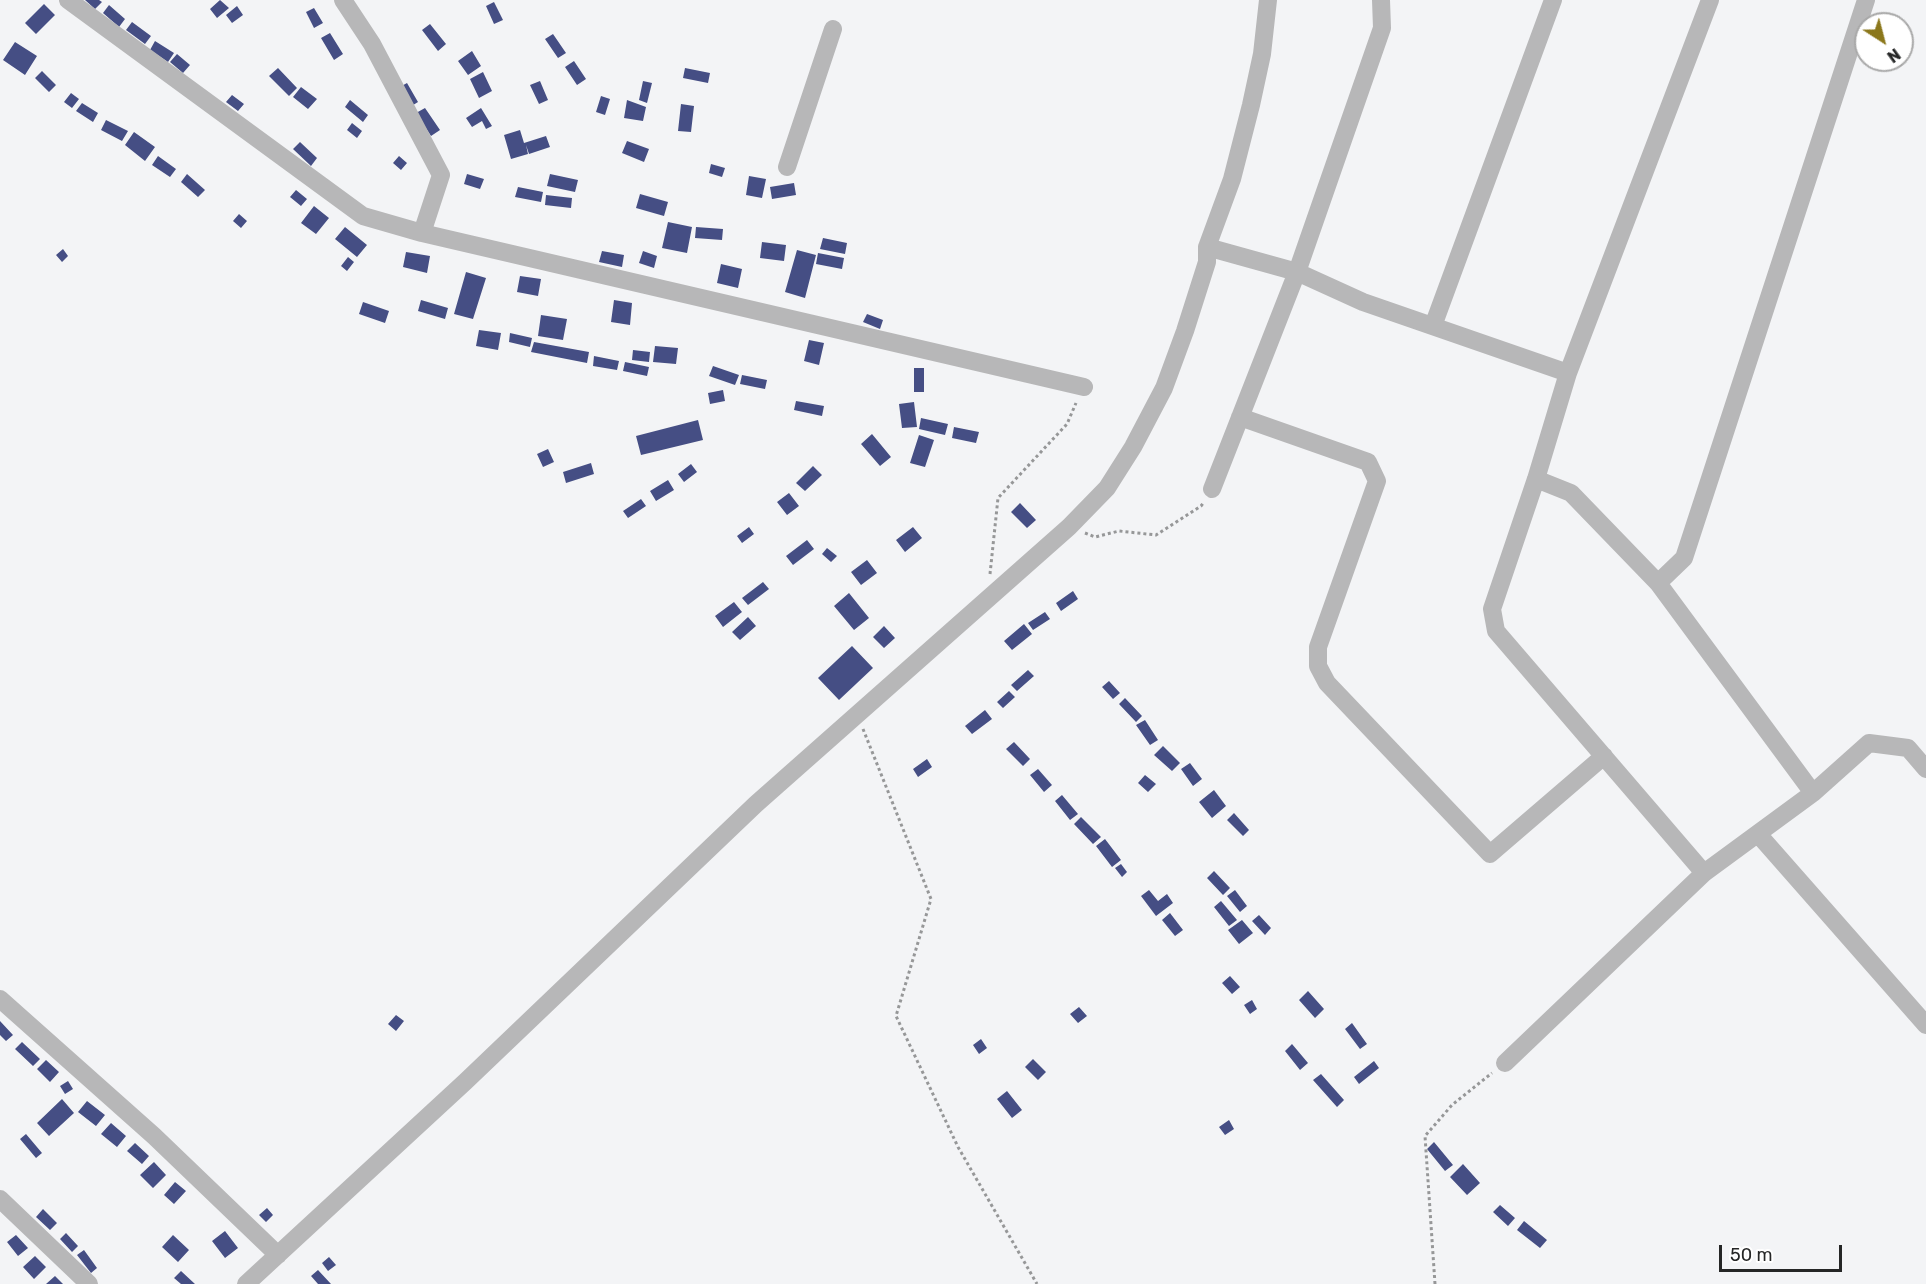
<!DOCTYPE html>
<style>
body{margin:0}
#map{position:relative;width:1926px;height:1284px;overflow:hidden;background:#f3f4f6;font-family:Rubik,sans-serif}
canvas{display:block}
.north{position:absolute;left:1854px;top:12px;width:60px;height:60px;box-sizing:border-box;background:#fff;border:2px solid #a8a8a8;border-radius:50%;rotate:144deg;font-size:16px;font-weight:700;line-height:24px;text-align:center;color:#252626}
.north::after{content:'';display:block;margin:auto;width:21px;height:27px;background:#8b771b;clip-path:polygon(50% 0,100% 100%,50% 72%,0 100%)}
.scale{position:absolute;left:1719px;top:1245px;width:123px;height:27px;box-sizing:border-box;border:3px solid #252626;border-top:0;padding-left:8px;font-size:18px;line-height:21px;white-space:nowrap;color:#252626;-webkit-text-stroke:4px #fff;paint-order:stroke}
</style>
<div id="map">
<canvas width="1926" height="1284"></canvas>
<div class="north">N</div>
<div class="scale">50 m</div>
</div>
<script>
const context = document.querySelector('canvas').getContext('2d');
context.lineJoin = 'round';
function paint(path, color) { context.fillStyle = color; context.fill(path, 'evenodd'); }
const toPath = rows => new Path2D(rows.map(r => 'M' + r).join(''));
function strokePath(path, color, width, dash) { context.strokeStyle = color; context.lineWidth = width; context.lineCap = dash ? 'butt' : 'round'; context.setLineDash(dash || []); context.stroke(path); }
paint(toPath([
 [85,0,99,0,102,2,95,9],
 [220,0,229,8,217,18,210,9],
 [494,2,503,20,494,24,486,6],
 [44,4,55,15,36,34,25,23],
 [109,5,125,19,119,27,103,13],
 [237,6,243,15,232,23,226,15],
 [314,8,323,23,314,28,306,12],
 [132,22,151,36,145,44,126,30],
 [430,24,446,44,438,51,422,30],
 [330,33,343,54,334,60,321,38],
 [553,34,566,53,558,58,545,39],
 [155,41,174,53,168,62,150,50],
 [15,42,37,56,25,75,3,60],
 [472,51,481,66,468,75,458,61],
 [177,54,190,65,183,73,170,62],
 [574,61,586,79,577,85,565,67],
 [278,68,297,88,289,96,269,76],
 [685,68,710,73,708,83,683,78],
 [42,71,56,85,49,92,35,78],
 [483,72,492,91,479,98,470,79],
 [540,81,548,100,539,104,530,85],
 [643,81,652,83,647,103,639,100],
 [407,83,418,102,410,107,398,88],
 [301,87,317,99,308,109,293,97],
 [71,93,79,99,72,108,64,102],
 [232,95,244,104,238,111,226,102],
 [601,96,610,99,605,115,596,112],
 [350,100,368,115,363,122,345,107],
 [627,100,646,107,643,121,624,118],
 [82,103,98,113,93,122,76,111],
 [681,104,694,106,691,132,678,131],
 [425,108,440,130,431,136,416,113],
 [481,108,492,126,486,129,482,121,472,127,466,118],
 [106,120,128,131,122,141,101,130],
 [352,123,362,131,357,138,347,130],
 [520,130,524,143,546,136,550,147,529,154,526,145,528,154,511,159,504,135],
 [134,132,155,147,145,161,125,145],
 [627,141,649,149,644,162,622,153],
 [300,142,317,158,311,166,293,149],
 [158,156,176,169,170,177,152,165],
 [399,156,407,163,401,170,393,163],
 [711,164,725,168,722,177,709,173],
 [187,174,205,190,198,197,181,182],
 [467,174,484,179,480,189,464,184],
 [550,174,578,180,575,192,547,186],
 [749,176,766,179,762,198,746,195],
 [794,183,796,195,772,199,770,187],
 [518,187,543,192,541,202,515,197],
 [296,190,307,199,301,206,290,197],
 [640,194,668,202,664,216,636,208],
 [546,195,572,198,571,208,545,205],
 [314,206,329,218,316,234,301,223],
 [239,214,247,221,241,228,233,221],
 [668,222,692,227,687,253,662,248],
 [345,227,367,245,357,257,335,239],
 [696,227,723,229,722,240,695,238],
 [823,238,847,243,845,254,820,249],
 [762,242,786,245,784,261,760,258],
 [63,249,68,256,62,262,56,255],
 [797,250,816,255,805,298,785,292],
 [602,251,624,255,622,267,599,262],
 [643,251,657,256,654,268,639,263],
 [406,252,430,256,427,273,403,267],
 [818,253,844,258,842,269,816,264],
 [348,257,354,262,347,271,341,266],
 [721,264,742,269,738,288,717,283],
 [466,272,486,278,473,319,454,314],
 [520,276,541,279,538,296,517,292],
 [421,300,448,308,445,319,418,311],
 [614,300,632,303,630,325,611,322],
 [363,302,389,311,385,323,359,314],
 [867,314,883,320,880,329,863,322],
 [541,315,567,319,563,340,538,336],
 [479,330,501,333,498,350,476,346],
 [510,333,532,338,530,347,509,342],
 [809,340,824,343,819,365,804,361],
 [534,342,589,352,587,363,531,352],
 [655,346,678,348,676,364,653,362],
 [633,350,650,352,649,362,632,360],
 [594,356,619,361,617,370,593,366],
 [625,362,649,367,647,376,623,371],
 [713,366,739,375,735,385,709,376],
 [914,368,924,368,924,392,914,392],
 [742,375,767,380,765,389,740,384],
 [723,390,725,401,710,404,708,393],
 [796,401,824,406,822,416,794,410],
 [914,402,917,427,902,428,899,404],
 [921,418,948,424,945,435,919,429],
 [698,420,703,440,641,455,636,436],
 [954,427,979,432,976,443,952,438],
 [872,434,891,457,880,466,861,444],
 [919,435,934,440,925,467,910,463],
 [548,449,554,462,543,467,537,454],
 [591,463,594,474,566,483,563,472],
 [691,464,697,472,684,482,678,474],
 [813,466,822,475,805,491,796,483],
 [668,480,674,490,656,501,650,491],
 [789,493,799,506,787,515,777,502],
 [641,499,646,506,628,518,623,511],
 [1020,503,1036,520,1027,528,1011,512],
 [749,527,754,534,742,543,737,536],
 [913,527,922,538,905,552,896,540],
 [807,540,814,549,793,565,786,556],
 [827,548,837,556,831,562,822,554],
 [867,560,877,573,861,585,851,572],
 [763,582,769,589,748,605,742,598],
 [1073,591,1078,599,1061,611,1056,603],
 [849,593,869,618,854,630,834,606],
 [734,602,742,612,723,627,715,616],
 [1045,612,1050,619,1033,630,1028,623],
 [748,617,756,626,740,640,732,632],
 [1024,624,1032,634,1012,650,1004,641],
 [884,626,895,638,884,648,873,637],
 [852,646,873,668,839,700,818,678],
 [1028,670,1034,676,1017,691,1011,685],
 [1109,681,1120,693,1113,699,1102,687],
 [1009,691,1015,697,1003,708,997,702],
 [1125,698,1142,716,1136,722,1119,704],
 [985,710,992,719,972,734,965,726],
 [1145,720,1158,740,1150,745,1136,725],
 [1014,742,1030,759,1023,766,1006,749],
 [1163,746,1180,763,1172,771,1154,755],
 [927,759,932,767,918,777,913,769],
 [1190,763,1202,779,1193,786,1181,769],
 [1038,769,1052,785,1044,792,1030,775],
 [1145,775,1156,784,1148,792,1138,783],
 [1214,790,1226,806,1212,818,1199,802],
 [1062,795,1078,814,1070,820,1055,801],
 [1234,813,1249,830,1243,836,1227,820],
 [1081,817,1101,837,1093,844,1074,824],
 [1105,839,1121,860,1112,867,1096,846],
 [1121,864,1127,872,1122,877,1115,868],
 [1214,871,1230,888,1223,895,1207,878],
 [1149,890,1158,901,1167,894,1173,903,1156,916,1141,896],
 [1235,890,1247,906,1240,912,1227,896],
 [1221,901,1237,920,1229,926,1214,907],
 [1170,913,1183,930,1175,936,1162,920],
 [1259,915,1271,928,1265,935,1252,921],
 [1242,920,1253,933,1239,944,1228,930],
 [1230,976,1240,987,1232,994,1222,983],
 [1308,991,1324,1009,1315,1018,1299,1000],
 [1252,1000,1257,1009,1250,1014,1244,1005],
 [1079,1007,1087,1016,1078,1023,1070,1014],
 [396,1015,404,1021,396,1031,388,1024],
 [0,1021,13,1035,6,1041,0,1035],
 [1352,1023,1367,1044,1360,1049,1345,1029],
 [981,1039,987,1048,979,1054,973,1045],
 [22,1042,40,1059,33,1066,15,1049],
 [1292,1044,1308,1063,1300,1070,1285,1051],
 [1033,1059,1046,1072,1038,1080,1025,1067],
 [46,1060,59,1072,50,1082,37,1069],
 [1374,1061,1379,1068,1359,1084,1354,1077],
 [1321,1074,1344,1100,1337,1107,1313,1080],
 [68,1081,73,1089,65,1094,60,1086],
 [1007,1091,1022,1110,1012,1118,997,1099],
 [62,1099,74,1113,49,1136,37,1123],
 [87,1101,105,1115,96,1126,78,1112],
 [1229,1120,1234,1129,1225,1135,1219,1127],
 [111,1123,126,1136,117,1147,101,1134],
 [26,1134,42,1153,36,1158,20,1139],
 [1434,1142,1453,1165,1445,1171,1427,1149],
 [135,1143,149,1156,142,1164,127,1151],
 [154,1162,166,1175,153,1188,140,1175],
 [1463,1164,1480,1183,1467,1195,1450,1177],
 [175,1182,186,1191,174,1204,164,1195],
 [1500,1205,1515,1218,1508,1226,1493,1212],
 [267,1208,273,1215,266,1222,259,1215],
 [43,1209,57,1223,50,1230,36,1217],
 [1524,1221,1547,1240,1540,1248,1517,1230],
 [225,1231,238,1248,225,1258,212,1241],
 [66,1233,78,1246,72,1252,60,1239],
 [16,1235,28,1248,18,1256,7,1242],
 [173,1235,189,1250,178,1262,162,1247],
 [84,1250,97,1268,91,1273,77,1255],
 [35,1256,46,1267,34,1279,23,1267],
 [329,1257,336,1265,328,1271,322,1263],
 [318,1270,331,1284,318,1284,311,1276],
 [181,1271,195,1284,181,1284,174,1278],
 [55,1276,63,1284,46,1284]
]), '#454e84');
strokePath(toPath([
 [1085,533,1095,537,1119,531,1156,535,1201,506,1204,502],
 [990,574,998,498,1067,424,1076,403],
 [863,729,931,899,896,1016,958,1147,1037,1284],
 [1435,1284,1425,1136,1452,1105,1492,1073]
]), '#969798', 3, [3, 3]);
strokePath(toPath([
 [68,0,363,216,422,233,1084,387],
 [343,0,372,44,441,175,422,233],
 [787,167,833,29],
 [1207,247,1297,272,1363,302,1568,373],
 [1433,326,1553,0],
 [1240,417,1368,462,1377,481,1318,647,1318,666,1327,683,1490,854,1604,756],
 [1536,479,1571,493,1658,583,1813,793],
 [1212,489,1297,272,1382,28,1381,0],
 [1658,583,1684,558,1866,0],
 [1758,834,1926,1025],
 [1704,873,1496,631,1492,609,1536,479,1568,373,1710,0],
 [0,999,154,1136,278,1255],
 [1505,1063,1704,873,1813,793,1869,743,1908,748,1926,769],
 [0,1199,89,1284],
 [246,1284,465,1082,756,804,1069,527,1107,488,1133,447,1164,388,1185,331,1207,262,1207,247,1232,179,1251,105,1262,54,1268,0]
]), '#b7b7b8', 18);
</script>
